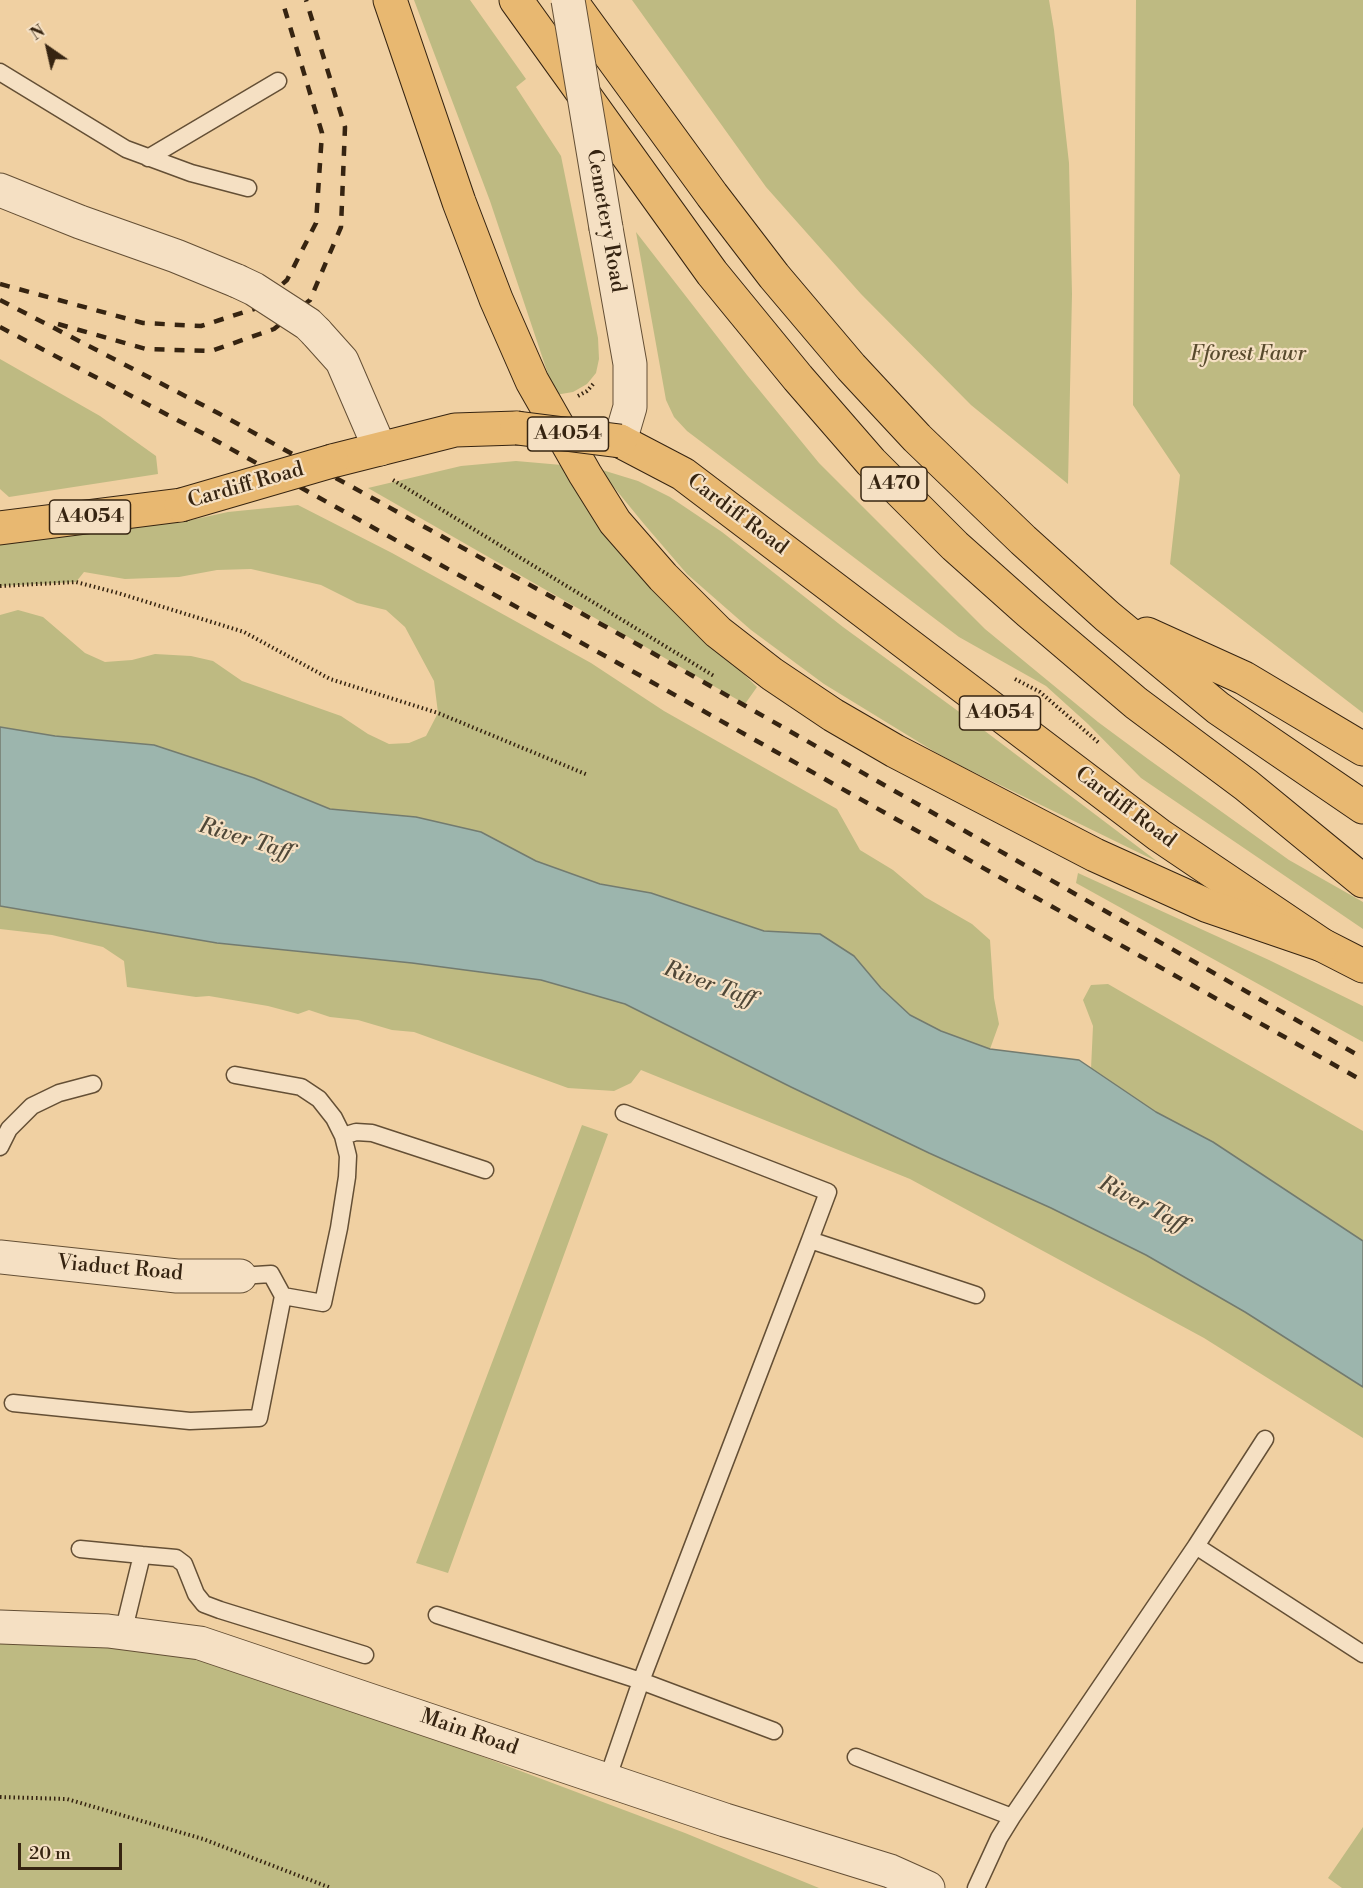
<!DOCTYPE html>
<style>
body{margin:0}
#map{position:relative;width:1363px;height:1888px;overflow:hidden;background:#f0d0a2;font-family:"Libre Bodoni",serif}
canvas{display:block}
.north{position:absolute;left:18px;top:18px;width:60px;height:60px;-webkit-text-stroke:4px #f5e0c3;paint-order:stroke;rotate:326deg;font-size:16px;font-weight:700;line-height:24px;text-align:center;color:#362411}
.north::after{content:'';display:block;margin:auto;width:21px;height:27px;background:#362411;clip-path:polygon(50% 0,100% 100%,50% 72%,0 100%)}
.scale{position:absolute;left:18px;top:1843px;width:104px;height:27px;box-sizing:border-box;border:3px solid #362411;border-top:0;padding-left:8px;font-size:18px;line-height:21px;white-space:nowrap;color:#362411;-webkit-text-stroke:4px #f5e0c3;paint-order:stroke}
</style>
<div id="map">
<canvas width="1363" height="1888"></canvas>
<div class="north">N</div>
<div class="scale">20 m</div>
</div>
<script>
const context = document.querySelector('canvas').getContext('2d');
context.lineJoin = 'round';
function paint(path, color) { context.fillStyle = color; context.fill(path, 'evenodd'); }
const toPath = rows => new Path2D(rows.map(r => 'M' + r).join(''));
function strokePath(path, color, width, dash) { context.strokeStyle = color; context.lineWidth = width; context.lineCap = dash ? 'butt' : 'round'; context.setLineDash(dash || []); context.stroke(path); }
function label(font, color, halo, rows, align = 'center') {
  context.font = font + ' "Libre Bodoni",serif'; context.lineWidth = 4.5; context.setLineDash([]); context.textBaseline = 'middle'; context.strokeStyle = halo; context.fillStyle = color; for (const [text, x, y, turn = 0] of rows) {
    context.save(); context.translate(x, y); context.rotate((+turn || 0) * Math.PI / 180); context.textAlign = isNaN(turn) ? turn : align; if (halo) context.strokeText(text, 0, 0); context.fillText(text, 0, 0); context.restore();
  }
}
paint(toPath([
 [414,0,470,0,526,79,516,87,561,156,598,338,599,359,596,373,587,384,573,392,555,395,490,201],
 [632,0,1049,0,1054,30,1069,163,1072,294,1068,484,971,405,861,294,766,187],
 [1136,0,1363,0,1363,713,1170,564,1180,475,1133,405],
 [636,232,747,375,819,463,985,629,1098,722,1148,759,1289,860,1363,902,1363,929,1141,778,1088,724,1046,686,959,637,687,431,674,417,666,400],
 [0,359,100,416,156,456,158,474,9,497,0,489],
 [516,461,562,465,593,516,635,571,699,630,757,687,745,704,368,488,461,466],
 [599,469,638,481,670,497,722,532,843,627,973,722,1158,862,961,766,935,752,824,684,751,630,687,574,644,524],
 [298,505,392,553,517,622,591,663,664,711,837,809,860,850,893,870,925,897,972,924,990,940,994,998,999,1024,990,1049,941,1031,910,1015,881,988,854,956,820,934,764,931,651,893,600,884,536,861,481,832,416,817,330,809,254,778,154,745,55,736,0,727,0,615,18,610,43,617,85,653,105,662,132,660,155,654,191,656,213,661,242,681,341,716,368,734,389,744,409,743,426,736,438,713,434,681,405,627,386,610,357,603,321,585,251,569,217,570,179,577,125,579,84,572,76,582,0,586,0,541,182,522,228,512],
 [1078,873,1269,960,1363,1006,1363,1042,1076,883],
 [0,906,217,943,412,963,541,980,625,1004,791,1087,929,1153,1051,1208,1146,1255,1245,1312,1363,1387,1363,1438,1204,1338,910,1179,641,1070,631,1083,614,1091,568,1088,414,1032,392,1030,358,1020,330,1017,309,1010,298,1014,268,1006,209,996,196,997,127,987,124,961,103,947,52,935,0,929],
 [1108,984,1363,1131,1363,1241,1213,1142,1156,1112,1091,1069,1093,1026,1083,1000,1091,985],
 [582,1125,608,1134,448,1573,416,1563],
 [0,1639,103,1642,188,1655,319,1695,685,1833,819,1888,0,1888],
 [1363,1827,1363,1888,1342,1888,1328,1878]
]), '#beba82');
const water = toPath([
 [0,727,55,736,154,745,254,778,330,809,416,817,481,832,536,861,600,884,651,893,764,931,820,934,854,956,881,988,910,1015,941,1031,990,1049,1079,1060,1156,1112,1213,1142,1363,1241,1363,1387,1245,1312,1146,1255,1051,1208,929,1153,791,1087,625,1004,541,980,412,963,217,943,0,906,0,727]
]);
paint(water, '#9cb5ad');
strokePath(water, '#737b6f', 1.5);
const service = toPath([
 [0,72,126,149,191,173,248,188],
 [148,158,278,81],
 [235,1075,301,1087,319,1099,334,1118,343,1136,348,1156,347,1177,339,1228,323,1303,283,1296,271,1274,240,1276],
 [624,1113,828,1192,810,1240],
 [343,1136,356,1132,372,1133,485,1170],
 [0,1147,9,1129,32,1106,59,1093,93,1084],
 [13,1403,190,1421,259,1418,283,1296],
 [1196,1546,1363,1654],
 [80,1549,142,1555],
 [437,1615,641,1681,774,1731],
 [123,1633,142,1555,176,1558,184,1564,196,1594,204,1604,220,1610,365,1655],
 [856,1757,1012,1817],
 [607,1780,641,1681,810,1240,976,1295],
 [976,1888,999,1838,1012,1817,1196,1546,1265,1439]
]);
const minor = toPath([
 [0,190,80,222,176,256,237,281],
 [606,228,630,364,630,407,620,441],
 [316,332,342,361,380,449],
 [0,1257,177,1276,240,1276]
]);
const tertiary = toPath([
 [0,1627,108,1631,200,1643,725,1820,890,1871,928,1888]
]);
const primary = toPath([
 [620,441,683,474,1159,835,1322,945,1363,966],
 [332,461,455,430,517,428],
 [0,528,181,505]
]);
const trunk = toPath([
 [390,0,459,202,496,299,532,381,585,474,615,522,663,577,718,632,772,674,833,715,895,751,1095,855,1208,906,1322,945],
 [516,0,712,273,798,378,871,462,955,546,1029,612,1136,703,1246,785,1363,881],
 [570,0,712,195,774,276,851,367,917,438,1023,540,1107,616,1218,708,1363,807],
 [1147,634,1244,678,1363,749]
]);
strokePath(service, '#644f35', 19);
strokePath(minor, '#644f35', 35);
strokePath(tertiary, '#644f35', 35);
strokePath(primary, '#362411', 35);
strokePath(trunk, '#362411', 35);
strokePath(toPath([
 [578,396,587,391,595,382],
 [393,480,714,676],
 [0,586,76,582,118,593,244,632,330,679,438,713,588,775],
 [1015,679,1040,692,1099,743],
 [0,1797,67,1799,203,1839,331,1888]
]), '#362411', 4, [1.5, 3]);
strokePath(service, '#f5e0c3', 16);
strokePath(minor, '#f5e0c3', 33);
strokePath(tertiary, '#f5e0c3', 33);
strokePath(primary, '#e8b871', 33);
strokePath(trunk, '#e8b871', 33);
strokePath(toPath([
 [0,284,143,323,201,326,254,309,287,280,316,223,322,133,282,0],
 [0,300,218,413,628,639,1363,1058],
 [58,324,146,349,211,351,274,329,310,300,341,227,345,127,306,0],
 [0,327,204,434,616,662,1363,1081]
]), '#362411', 4.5, [10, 10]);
const minorBridge = toPath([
 [568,0,606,228],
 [237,281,254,289,308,324,316,332]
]);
const primaryBridge = toPath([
 [517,428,620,441],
 [181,505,332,461]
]);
strokePath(minorBridge, '#644f35', 35, []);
strokePath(primaryBridge, '#362411', 35, []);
strokePath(minorBridge, '#f5e0c3', 33);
strokePath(primaryBridge, '#e8b871', 33);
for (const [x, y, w] of [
 [568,434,81],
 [894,484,66],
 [90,517,81],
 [1000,713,81]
]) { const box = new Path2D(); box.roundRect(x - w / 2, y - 17, w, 34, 4.5); context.fillStyle = '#f5e0c3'; context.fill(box); strokePath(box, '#362411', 1.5); }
label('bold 20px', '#362411', null, [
 ["A4054",568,434],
 ["A470",894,484],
 ["A4054",90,517],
 ["A4054",1000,713]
]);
label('21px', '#362411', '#f5e0c3', [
 ["Cemetery Road",605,221,80],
 ["Cardiff Road",246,486,-16],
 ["Cardiff Road",737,515,37],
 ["Cardiff Road",1125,808,37],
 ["Viaduct Road",120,1269,5],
 ["Main Road",469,1733,19]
]);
label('italic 21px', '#584a2d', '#f5e0c3', [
 ["Fforest Fawr",1248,355]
]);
label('italic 22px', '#504838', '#f5e0c3', [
 ["River Taff",245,840,17],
 ["River Taff",709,985,20],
 ["River Taff",1142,1205,28]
]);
</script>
